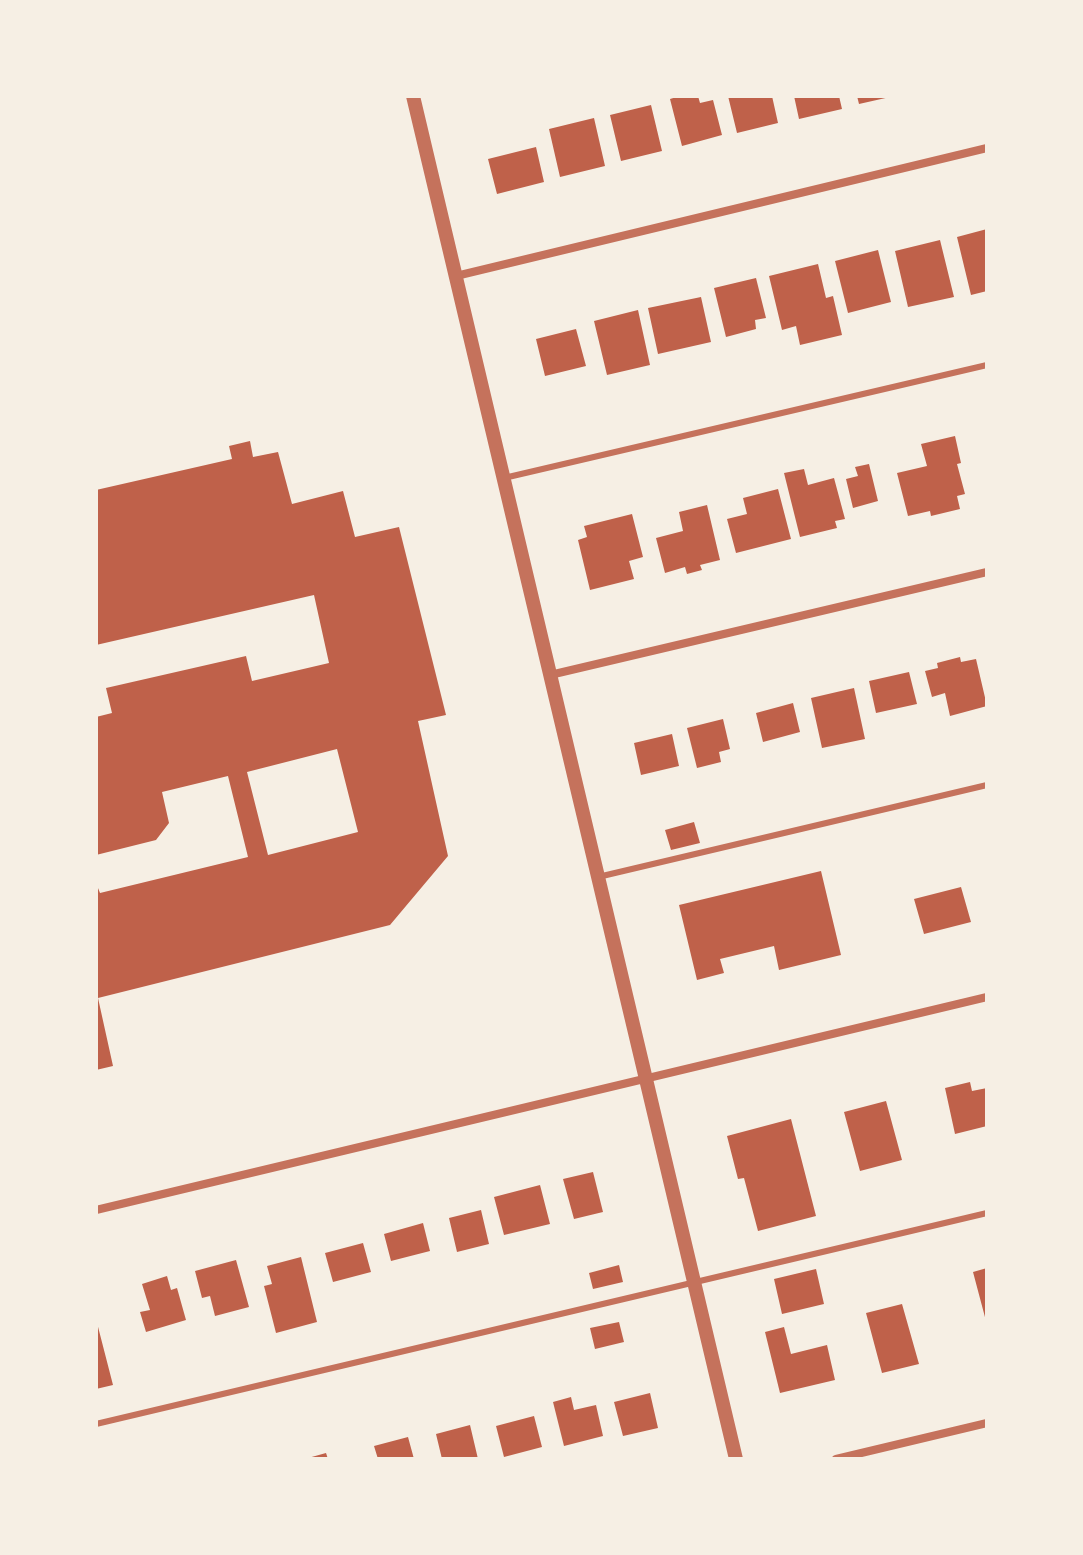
<!DOCTYPE html>
<style>
body{margin:0}
#map{position:relative;width:1083px;height:1555px;overflow:hidden;background:#f6efe4;font-family:"IBM Plex Serif",serif}
canvas{display:block}
.frame{position:absolute;inset:0;border:98px solid #f6efe4;pointer-events:none}
</style>
<div id="map">
<canvas width="1083" height="1555"></canvas>
<div class="frame"></div>
</div>
<script>
const context = document.querySelector('canvas').getContext('2d');
context.lineJoin = 'round';
function paint(path, color) { context.fillStyle = color; context.fill(path, 'evenodd'); }
const toPath = rows => new Path2D(rows.map(r => 'M' + r).join(''));
function strokePath(path, color, width, dash) { context.strokeStyle = color; context.lineWidth = width; context.lineCap = dash ? 'butt' : 'round'; context.setLineDash(dash || []); context.stroke(path); }
paint(toPath([
 [680,96,698,96,700,103,713,100,722,135,682,146,670,99],
 [728,96,772,96,778,123,737,133],
 [794,96,839,96,842,109,799,119],
 [857,96,890,96,890,97,859,104],
 [651,105,662,151,621,161,610,115],
 [594,118,605,166,560,177,549,129],
 [536,147,544,182,497,194,488,159],
 [987,229,987,291,971,295,957,237],
 [940,240,954,297,908,307,895,251],
 [878,250,891,302,848,313,835,261],
 [818,264,826,298,833,296,842,335,800,345,796,326,782,330,769,276],
 [756,278,766,318,755,320,756,329,726,337,714,288],
 [701,297,711,342,658,354,648,308],
 [638,310,650,365,607,375,594,321],
 [576,329,586,366,545,376,536,339],
 [955,436,961,463,957,464,965,494,957,496,960,509,931,516,930,511,908,516,897,473,927,466,921,444],
 [250,441,253,457,278,452,292,504,343,491,355,537,399,527,446,715,418,721,448,856,390,925,98,998,113,1066,96,1070,96,883,100,893,248,857,228,776,162,792,169,823,156,840,96,855,96,717,112,713,106,688,246,656,252,681,329,663,314,595,96,645,96,490,232,459,229,446],
 [337,749,358,832,268,855,247,772],
 [869,464,878,501,853,508,846,479,858,476,855,467],
 [804,469,808,485,834,478,845,519,835,521,837,528,800,537,784,473],
 [778,489,791,539,736,553,727,519,747,514,743,498],
 [707,505,720,560,700,565,702,570,687,574,685,567,665,573,656,538,683,531,679,512],
 [632,514,643,557,629,561,634,579,590,590,578,540,587,537,584,526],
 [960,657,961,662,976,659,987,706,950,716,945,693,932,697,925,671,938,668,937,663],
 [909,672,917,704,876,713,869,681],
 [854,688,865,739,822,748,811,698],
 [793,703,800,732,763,742,756,713],
 [723,719,730,749,719,752,721,762,697,768,687,728],
 [672,734,679,766,641,775,634,743],
 [694,822,700,843,671,850,665,830],
 [821,871,841,955,779,970,774,946,720,959,724,973,697,980,679,905],
 [961,887,971,922,924,934,914,899],
 [970,1082,972,1091,987,1088,987,1126,955,1134,945,1088],
 [886,1101,902,1160,860,1171,844,1112],
 [791,1119,816,1216,758,1231,744,1178,738,1179,727,1136],
 [593,1172,603,1212,574,1219,563,1179],
 [540,1185,550,1224,504,1235,494,1197],
 [481,1210,489,1244,457,1252,449,1218],
 [423,1223,430,1251,391,1261,384,1234],
 [363,1243,371,1272,333,1282,325,1253],
 [301,1257,317,1322,276,1333,264,1286,272,1284,267,1266],
 [236,1260,249,1307,215,1316,210,1296,202,1298,195,1271],
 [619,1265,623,1282,593,1289,589,1273],
 [987,1268,987,1321,986,1321,973,1272],
 [816,1269,824,1304,782,1314,774,1279],
 [167,1276,171,1290,177,1288,186,1320,146,1332,140,1312,150,1310,142,1284],
 [902,1304,919,1364,882,1373,866,1313],
 [96,1319,113,1385,96,1389],
 [619,1322,624,1342,595,1349,590,1328],
 [784,1327,791,1354,827,1345,835,1380,780,1393,765,1332],
 [650,1393,658,1428,623,1436,614,1402],
 [571,1397,574,1410,596,1405,603,1436,564,1446,553,1402],
 [534,1416,542,1447,504,1457,496,1426],
 [470,1425,478,1459,442,1459,436,1434],
 [408,1437,414,1459,378,1459,374,1446],
 [326,1453,328,1459,308,1459,308,1458]
]), '#bf614a');
strokePath(toPath([
 [504,478,987,365],
 [598,877,987,785],
 [96,1424,987,1213]
]), '#c5725c', 6);
strokePath(toPath([
 [456,276,987,148],
 [550,675,987,572],
 [96,1210,987,997],
 [836,1459,987,1423]
]), '#c5725c', 8);
strokePath(toPath([
 [413,96,736,1459]
]), '#c5725c', 14);
</script>
